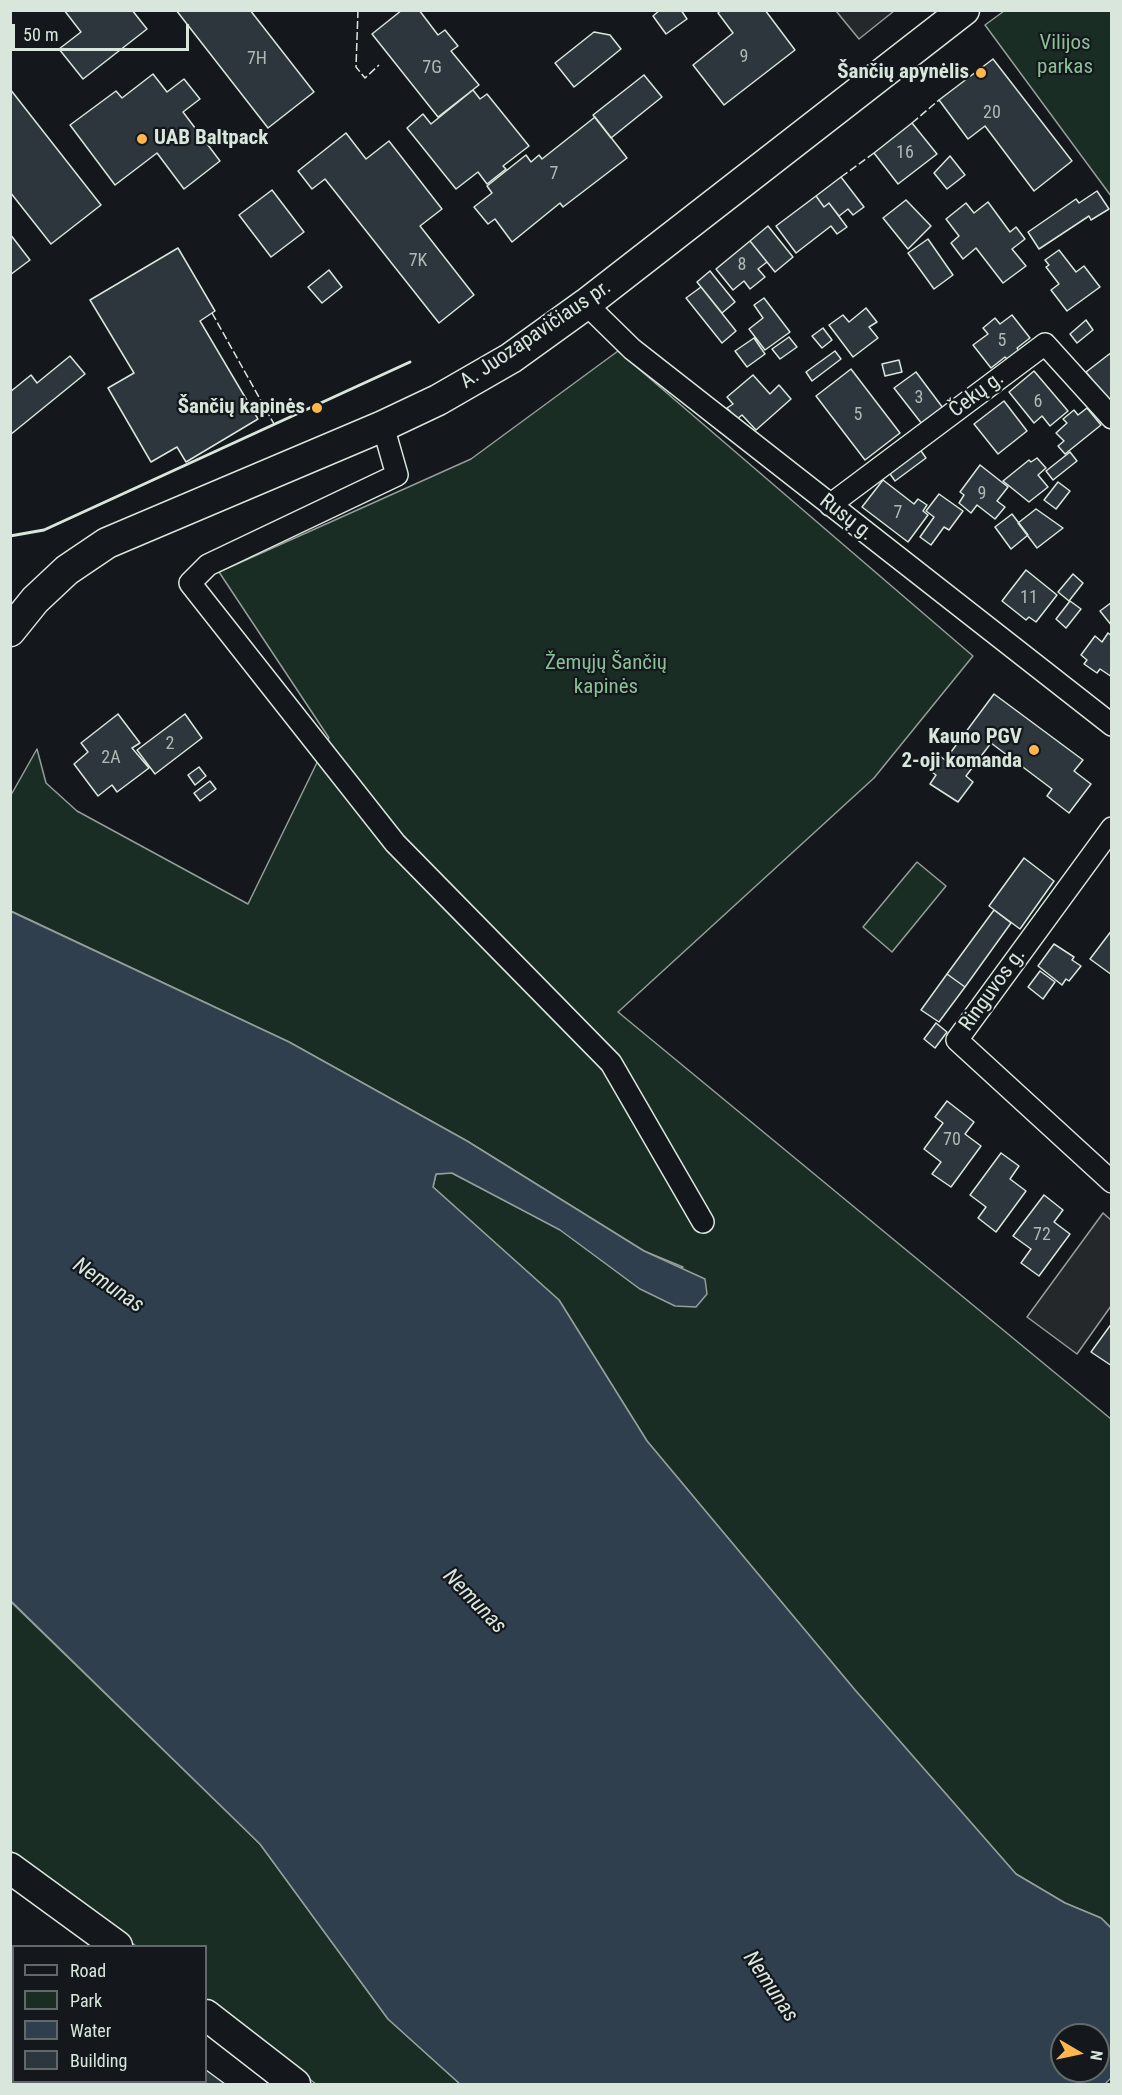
<!DOCTYPE html>
<meta charset="utf-8">
<style>
body{margin:0}
#map{position:relative;width:1122px;height:2095px;overflow:hidden;background:#14181c;font-family:"Roboto Condensed",sans-serif}
canvas{display:block}
.frame{position:absolute;inset:0;border:12px solid #d8e6dc;pointer-events:none}
.legend{position:absolute;left:12px;top:1945px;width:195px;height:138px;box-sizing:border-box;background:#14181c;border:2px solid #626a69;margin:0;padding:8px 10px;list-style:none;font-size:18px;color:#d8e6dc}
.legend li{display:flex;align-items:center;gap:12px;height:30px}
.legend b{width:30px;border:2px solid #626a69}
.north{position:absolute;left:1050px;top:2023px;width:60px;height:60px;box-sizing:border-box;background:#14181c;border:2px solid #626a69;border-radius:50%;rotate:99deg;font-size:16px;font-weight:700;line-height:24px;text-align:center;color:#d8e6dc}
.north::after{content:'';display:block;margin:auto;width:21px;height:27px;background:#ffb74d;clip-path:polygon(50% 0,100% 100%,50% 72%,0 100%)}
.scale{position:absolute;left:12px;top:24px;width:177px;height:27px;box-sizing:border-box;border:3px solid #d8e6dc;border-top:0;padding-left:8px;font-size:18px;line-height:21px;white-space:nowrap;color:#d8e6dc;-webkit-text-stroke:4px #14181c;paint-order:stroke}
</style>
<div id="map">
<canvas width="1122" height="2095"></canvas>
<div class="frame"></div>
<ul class="legend">
<li><b style="height:8px;background:#14181c"></b>Road</li>
<li><b style="height:16px;background:#1a2d24"></b>Park</li>
<li><b style="height:16px;background:#2f3f4d"></b>Water</li>
<li><b style="height:16px;background:#2c363c"></b>Building</li>
</ul>
<div class="north">N</div>
<div class="scale">50 m</div>
</div>
<script>
const context = document.querySelector('canvas').getContext('2d');
context.lineJoin = 'round';
function paint(path, color) { context.fillStyle = color; context.fill(path, 'evenodd'); }
const toPath = rows => new Path2D(rows.map(r => 'M' + r).join(''));
function strokePath(path, color, width, dash) { context.strokeStyle = color; context.lineWidth = width; context.lineCap = dash ? 'butt' : 'round'; context.setLineDash(dash || []); context.stroke(path); }
function label(font, color, halo, rows, align = 'center') {
  context.font = font + ' "Roboto Condensed",sans-serif'; context.lineWidth = 4.5; context.setLineDash([]); context.textBaseline = 'middle'; context.strokeStyle = halo; context.fillStyle = color; for (const [text, x, y, turn = 0] of rows) {
    context.save(); context.translate(x, y); context.rotate((+turn || 0) * Math.PI / 180); context.textAlign = isNaN(turn) ? turn : align; if (halo) context.strokeText(text, 0, 0); context.fillText(text, 0, 0); context.restore();
  }
}
const green = toPath([
 [1004,11,1111,11,1111,196,985,25,1004,11],
 [618,351,973,656,874,778,618,1012,1111,1419,1111,1928,1101,1918,1065,1903,1016,1874,855,1690,647,1441,559,1300,433,1187,436,1174,452,1173,561,1230,640,1289,683,1267,644,1251,467,1141,289,1042,11,911,11,795,37,749,46,783,77,811,248,904,329,738,219,572,471,459,618,351],
 [917,862,946,886,892,952,863,927,917,862],
 [10,1601,260,1844,388,2019,460,2084,316,2084,206,2000,206,1946,136,1946,11,1851,10,1601]
]);
paint(green, '#1a2d24');
strokePath(green, '#939e99', 1.5);
const parking = toPath([
 [836,11,894,11,859,39,836,11],
 [1103,1213,1111,1220,1111,1306,1077,1354,1027,1317,1103,1213]
]);
paint(parking, '#24282b');
strokePath(parking, '#939e99', 1.5);
const water = toPath([
 [10,911,289,1042,467,1141,644,1251,705,1279,707,1294,696,1307,675,1306,640,1289,560,1230,452,1173,436,1174,433,1187,559,1300,647,1441,855,1690,1016,1874,1065,1903,1101,1918,1111,1928,1112,2077,1105,2084,460,2084,388,2019,260,1844,11,1601,10,911],
 [1062,2035,1098,2035,1098,2071,1062,2071,1062,2035]
]);
paint(water, '#2f3f4d');
strokePath(water, '#939e99', 1.5);
const building = toPath([
 [64,10,132,10,147,29,83,79,59,49,81,32,64,10],
 [176,10,250,10,314,92,268,128,176,10],
 [402,10,419,10,438,35,445,30,458,46,451,51,479,85,438,117,372,34,402,10],
 [660,10,681,10,687,19,666,34,653,16,660,10],
 [721,10,765,10,795,50,724,105,693,65,733,33,718,13,721,10],
 [594,32,610,35,621,49,574,87,555,63,594,32],
 [993,59,1072,161,1034,191,985,126,968,139,939,100,993,59],
 [153,74,167,92,184,79,200,99,183,112,220,161,184,189,157,153,115,185,70,125,116,91,122,98,153,74],
 [644,75,662,97,611,138,593,115,644,75],
 [10,89,101,205,51,244,10,192,10,89],
 [473,90,480,99,487,94,529,146,503,166,506,169,487,184,478,172,456,189,407,128,423,114,431,124,473,90],
 [595,117,627,158,563,207,560,203,512,242,495,219,488,224,474,207,492,193,487,186,526,155,531,162,539,155,542,159,595,117],
 [912,123,937,154,898,184,874,153,912,123],
 [346,133,366,159,389,141,442,209,420,226,474,295,439,323,325,179,312,189,298,171,346,133],
 [950,156,965,175,947,189,934,173,950,156],
 [841,177,864,207,853,215,848,209,839,216,829,203,824,207,816,196,841,177],
 [272,190,304,232,271,257,239,215,272,190],
 [1097,191,1109,209,1091,220,1089,216,1039,249,1028,232,1076,199,1079,203,1097,191],
 [816,196,824,207,829,203,847,227,837,234,831,226,796,253,776,226,816,196],
 [906,200,931,226,908,249,883,218,906,200],
 [988,202,1010,232,1016,227,1025,239,1012,249,1026,266,1003,283,976,248,963,259,951,243,959,236,946,219,966,203,974,213,988,202],
 [768,226,793,257,775,272,750,241,768,226],
 [10,234,30,260,10,275,10,234],
 [928,239,953,275,934,289,908,253,928,239],
 [750,241,767,262,758,269,765,277,750,289,744,281,733,290,716,269,750,241],
 [178,248,215,311,200,321,258,419,186,462,177,447,151,462,108,388,134,373,90,300,178,248],
 [1059,250,1076,272,1084,266,1100,287,1067,311,1051,290,1059,284,1046,267,1049,265,1045,260,1059,250],
 [329,270,342,287,322,303,308,287,329,270],
 [710,271,735,302,722,313,697,282,710,271],
 [701,287,736,331,722,343,686,298,701,287],
 [764,298,790,332,765,350,749,329,763,318,754,305,764,298],
 [866,308,877,322,869,327,878,338,853,357,829,325,843,315,849,322,866,308],
 [1012,315,1030,338,1017,348,1020,352,1009,361,1005,357,991,368,973,345,988,334,983,328,995,318,1000,324,1012,315],
 [1086,320,1093,330,1077,343,1070,334,1086,320],
 [823,328,832,340,822,348,812,336,823,328],
 [789,337,797,347,780,359,772,349,789,337],
 [754,338,765,354,747,367,735,351,754,338],
 [835,351,841,359,812,381,806,372,835,351],
 [1112,352,1112,405,1086,372,1112,352],
 [70,356,85,374,10,435,10,392,31,375,37,383,70,356],
 [899,360,902,372,885,376,882,364,899,360],
 [851,369,900,433,865,460,816,396,851,369],
 [1034,371,1068,411,1050,426,1042,416,1034,423,1009,392,1034,371],
 [916,372,943,408,922,424,894,388,916,372],
 [753,375,770,394,779,385,791,399,756,430,742,415,737,419,727,408,733,404,727,397,753,375],
 [1004,401,1027,431,998,454,974,424,1004,401],
 [1087,408,1101,425,1065,454,1058,446,1064,441,1056,433,1067,423,1063,419,1074,410,1078,415,1087,408],
 [919,448,926,458,895,481,888,471,919,448],
 [1070,452,1077,461,1053,480,1046,471,1070,452],
 [1037,458,1046,468,1038,475,1048,487,1029,502,1003,481,1029,460,1031,462,1037,458],
 [980,465,1008,487,997,501,1005,507,995,519,977,505,971,513,959,503,964,495,960,492,980,465],
 [883,480,914,504,918,499,927,505,923,511,928,515,908,542,862,507,883,480],
 [1058,482,1070,491,1056,509,1044,500,1058,482],
 [939,494,963,511,949,530,944,527,931,545,920,537,934,517,926,511,939,494],
 [1036,509,1063,528,1037,548,1018,523,1036,509],
 [1012,514,1028,535,1011,549,995,527,1012,514],
 [1026,570,1057,595,1036,622,1029,617,1026,620,1002,601,1026,570],
 [1073,574,1083,583,1069,601,1058,592,1073,574],
 [1070,601,1081,609,1066,628,1056,619,1070,601],
 [1112,602,1112,626,1100,611,1112,602],
 [1108,633,1112,636,1112,677,1100,669,1097,673,1084,664,1087,660,1081,655,1095,636,1102,642,1108,633],
 [994,694,1083,760,1074,771,1091,784,1069,813,1047,796,1052,789,991,743,966,776,973,782,958,802,930,784,936,775,929,770,940,756,945,760,994,694],
 [118,714,140,743,132,748,149,768,117,792,112,785,98,796,74,764,88,752,81,743,118,714],
 [185,714,202,738,155,774,137,750,185,714],
 [199,767,206,776,195,785,188,775,199,767],
 [210,781,216,789,200,801,194,793,210,781],
 [1024,858,1054,881,1020,929,989,906,1024,858],
 [994,910,1011,923,965,987,947,974,994,910],
 [1112,930,1112,975,1090,959,1112,930],
 [1054,944,1074,957,1072,960,1081,966,1069,981,1066,979,1062,985,1038,966,1054,944],
 [1040,971,1055,982,1043,999,1028,987,1040,971],
 [947,974,965,987,939,1022,921,1010,947,974],
 [936,1023,947,1032,935,1048,924,1039,936,1023],
 [947,1101,974,1122,965,1134,981,1146,951,1187,932,1174,941,1162,924,1149,943,1123,935,1117,947,1101],
 [1001,1153,1019,1166,1010,1179,1026,1191,996,1232,978,1218,986,1207,970,1195,1001,1153],
 [1044,1195,1063,1210,1054,1222,1070,1234,1039,1276,1021,1263,1031,1249,1013,1236,1044,1195],
 [1112,1323,1112,1366,1091,1352,1112,1323],
 [206,2070,225,2084,192,2084,194,2082,206,2082,206,2070]
]);
paint(building, '#2c363c');
strokePath(building, '#d8e6dc', 1.5);
const street = toPath([
 [586,304,632,349,1112,725],
 [383,426,397,475,208,565,190,583,395,843,611,1063,703,1222],
 [830,505,1045,344,1112,418],
 [1112,828,957,1040,1112,1182]
]);
const secondary = toPath([
 [10,631,35,600,67,570,107,543,383,426,438,400,511,358,586,304,964,10],
 [10,1868,117,1946],
 [206,2015,295,2084]
]);
strokePath(street, '#d8e6dc', 24);
strokePath(secondary, '#d8e6dc', 33);
strokePath(street, '#14181c', 21);
strokePath(secondary, '#14181c', 30);
strokePath(toPath([
 [358,10,356,67,365,78,379,65],
 [912,123,939,100],
 [841,177,874,153],
 [212,313,274,424]
]), '#d8e6dc', 1.5, [8, 3]);
strokePath(toPath([
 [10,536,44,530,410,362]
]), '#d8e6dc', 3);
for (const [x, y, r, color] of [
 [981,73,6,"#ffb74d"],
 [142,139,6,"#ffb74d"],
 [317,408,6,"#ffb74d"],
 [1034,750,6,"#ffb74d"]
]) { const dot = new Path2D(); dot.arc(x, y, r, 0, 2 * Math.PI); context.fillStyle = color; context.fill(dot); strokePath(dot, '#14181c', 2); }
label('18px', '#adbab4', null, [
 ["9",744,57],
 ["7H",257,59],
 ["7G",432,68],
 ["20",992,113],
 ["16",905,153],
 ["7",554,174],
 ["7K",418,261],
 ["8",742,265],
 ["5",1002,341],
 ["3",919,398],
 ["6",1038,402],
 ["5",858,415],
 ["9",982,494],
 ["7",898,513],
 ["11",1029,598],
 ["2",170,744],
 ["2A",111,758],
 ["70",952,1140],
 ["72",1042,1235]
]);
label('21px', '#8ac095', '#14181c', [
 ["Vilijos",1065,44],
 ["parkas",1065,68],
 ["Žemųjų Šančių",606,664],
 ["kapinės",606,688]
]);
label('bold 21px', '#d8e6dc', '#14181c', [
 ["Šančių apynėlis",969,73],
 ["UAB Baltpack",154,139,"left"],
 ["Šančių kapinės",305,408],
 ["Kauno PGV",1022,738],
 ["2-oji komanda",1022,762]
], 'right');
label('21px', '#d8e6dc', '#14181c', [
 ["A. Juozapavičiaus pr.",536,335,-34],
 ["Čekų g.",977,395,-37],
 ["Rusų g.",846,518,38],
 ["Ringuvos g.",993,990,-54]
]);
label('italic 22px', '#d8e6dc', '#14181c', [
 ["Nemunas",108,1286,34],
 ["Nemunas",474,1602,46],
 ["Nemunas",770,1987,56]
]);
</script>
